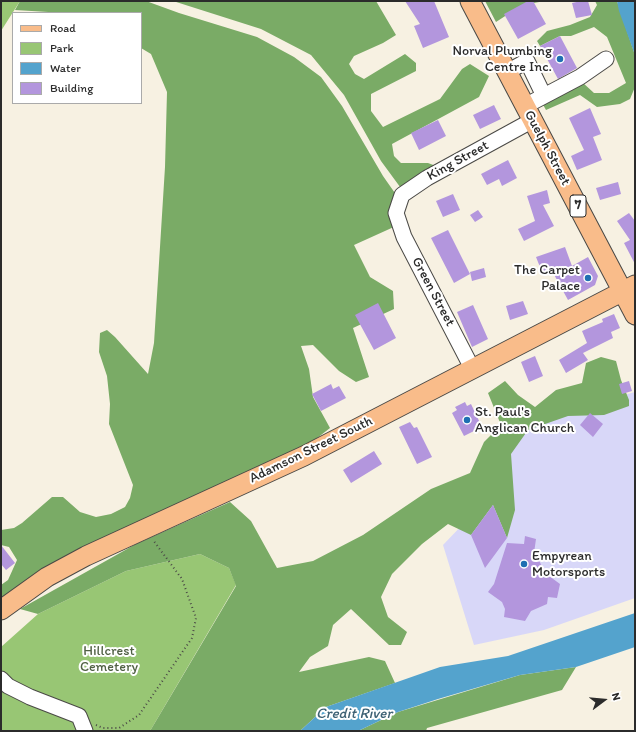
<!DOCTYPE html>
<style>
body{margin:0}
#map{position:relative;width:636px;height:732px;overflow:hidden;background:#f7f1e2;font-family:Itim,sans-serif}
canvas{display:block}
.frame{position:absolute;inset:0;border:2px solid #2b2b2b;pointer-events:none}
.legend{position:absolute;left:12px;top:12px;width:130px;height:92px;box-sizing:border-box;background:#fff;border:1px solid #aaa;margin:0;padding:5px 7px;list-style:none;font-size:12px;color:#2b2b2b}
.legend li{display:flex;align-items:center;gap:8px;height:20px}
.legend b{width:20px;border:1px solid #aaa}
.north{position:absolute;left:584px;top:680px;width:40px;height:40px;-webkit-text-stroke:3px #fff;paint-order:stroke;rotate:74deg;font-size:11px;font-weight:700;line-height:16px;text-align:center;color:#2b2b2b}
.north::after{content:'';display:block;margin:auto;width:14px;height:18px;background:#2b2b2b;clip-path:polygon(50% 0,100% 100%,50% 72%,0 100%)}
</style>
<div id="map">
<canvas width="636" height="732"></canvas>
<div class="frame"></div>
<ul class="legend">
<li><b style="height:5px;background:#f9bc8a"></b>Road</li>
<li><b style="height:11px;background:#98c674"></b>Park</li>
<li><b style="height:11px;background:#54a3cd"></b>Water</li>
<li><b style="height:11px;background:#b396dd"></b>Building</li>
</ul>
<div class="north">N</div>
</div>
<script>
const context = document.querySelector('canvas').getContext('2d');
context.lineJoin = 'round';
function paint(path, color) { context.fillStyle = color; context.fill(path, 'evenodd'); }
const toPath = rows => new Path2D(rows.map(r => 'M' + r).join(''));
function strokePath(path, color, width, dash) { context.strokeStyle = color; context.lineWidth = width; context.lineCap = dash ? 'butt' : 'round'; context.setLineDash(dash || []); context.stroke(path); }
function label(font, color, halo, rows, align = 'center') {
  context.font = font + ' Itim,sans-serif'; context.lineWidth = 4; context.setLineDash([]); context.textBaseline = 'middle'; context.strokeStyle = halo; context.fillStyle = color; for (const [text, x, y, turn = 0] of rows) {
    context.save(); context.translate(x, y); context.rotate((+turn || 0) * Math.PI / 180); context.textAlign = isNaN(turn) ? turn : align; if (halo) context.strokeText(text, 0, 0); context.fillText(text, 0, 0); context.restore();
  }
}
paint(toPath([
 [635,392,635,598,544,630,474,645,443,545,489,497,516,430,559,413]
]), '#d8d7f8');
paint(toPath([
 [1,1,20,1,1,31],
 [200,554,229,568,236,585,150,731,1,731,1,647,38,614,126,571]
]), '#98c674');
paint(toPath([
 [20,1,146,1,179,13,257,37,294,57,321,77,342,106,383,176,397,196,396,226,354,245,370,277,393,291,394,309,353,328,369,377,356,382,339,371,313,345,301,346,309,369,313,397,330,428,312,442,238,478,142,520,82,549,1,602,1,585,8,580,17,560,9,547,1,545,1,530,14,528,22,523,52,497,63,497,80,512,96,517,111,514,125,507,130,498,133,485,109,424,110,404,107,376,99,352,100,333,107,330,115,337,148,374,154,343,165,167,167,92,151,54,141,48,141,13,65,13,15,10],
 [173,1,376,1,396,35,383,43,354,56,349,64,355,74,364,79,405,54,416,63,416,71,371,94,371,111,383,127,440,99,462,69,470,64,489,76,479,97,392,144,394,156,401,163,428,163,436,166,403,191,381,161,344,95,311,55,261,29],
 [485,1,545,1,522,5,496,22],
 [595,1,617,1,635,55,635,87,630,99,620,104,597,107,580,95,546,110,541,101,582,82,594,93,609,93,626,83,607,37,594,27,571,36,560,36,540,46,537,41,547,31,570,25,590,17,597,5],
 [601,357,616,361,621,380,629,400,629,406,604,415,568,416,528,430,511,454,515,510,507,538,493,505,471,535,448,524,422,544,392,574,381,597,388,617,407,632,401,645,389,645,351,609,333,625,328,646,310,657,299,672,369,657,385,661,395,683,326,707,300,731,150,731,236,586,229,568,200,554,126,571,38,614,20,609,136,544,230,502,251,521,277,568,313,561,363,535,431,489,470,473,484,442,501,425,488,393,505,381,518,395,535,407,556,390,582,383,586,363],
 [576,667,562,690,427,728,426,731,358,731,398,712,520,675]
]), '#7aab66');
paint(toPath([
 [617,1,635,1,635,55,619,11],
 [635,613,635,647,576,667,520,675,438,699,398,712,358,731,300,731,326,707,440,667,508,656]
]), '#54a3cd');
paint(toPath([
 [405,1,434,1,449,37,423,48,414,26,420,24],
 [528,1,533,1,546,24,518,39,504,14],
 [581,1,588,1,592,15,576,18,572,3],
 [560,36,577,68,558,79,540,46],
 [494,105,501,119,480,129,473,115],
 [590,108,601,134,593,137,602,160,577,170,571,156,584,150,569,118],
 [438,120,446,136,419,150,411,133],
 [508,160,517,178,502,186,499,179,487,185,481,174],
 [618,182,621,194,600,200,596,188],
 [547,190,550,203,543,205,554,226,524,241,518,229,535,221,527,196],
 [453,194,460,210,443,217,436,201],
 [478,210,483,217,475,222,470,215],
 [629,213,635,221,635,264,624,243,630,240,617,221],
 [448,230,470,274,454,283,431,238],
 [565,247,572,266,588,257,598,276,595,285,568,300,551,269,542,272,536,257],
 [484,268,486,277,472,281,470,272],
 [523,301,528,314,510,320,506,306],
 [378,303,396,338,374,350,355,315],
 [473,305,488,339,472,347,457,312],
 [614,314,620,328,611,332,613,338,583,353,588,360,566,373,559,360,587,343,582,331,603,322,602,319],
 [535,356,543,376,529,382,521,362],
 [629,381,632,391,622,394,619,384],
 [331,384,333,389,339,386,346,398,321,411,312,394],
 [465,402,467,406,471,404,482,427,464,436,452,413,457,410,455,407],
 [590,413,603,424,593,437,580,425],
 [410,422,414,428,417,427,432,457,417,464,399,427],
 [374,451,382,464,351,483,343,470],
 [493,505,507,538,485,568,471,535],
 [525,536,536,539,534,553,540,555,538,558,545,573,560,584,557,598,548,597,547,604,531,611,525,621,504,617,505,609,502,602,488,592,494,584,507,543,524,544],
 [1,545,15,563,6,570,1,564]
]), '#b396dd');
const minor = toPath([
 [507,72,527,61,544,96,525,106],
 [544,96,580,77,606,59],
 [473,370,404,237,396,213,402,195,427,178,533,120],
 [1,679,8,686,30,697,79,716,85,731]
]);
const major = toPath([
 [470,1,635,315],
 [1,610,47,577,86,556,304,456,635,285]
]);
strokePath(minor, '#4a4946', 17);
strokePath(major, '#4a4946', 21);
strokePath(toPath([
 [96,725,103,728,119,728,139,715,192,638,196,618,182,579,153,540]
]), '#4a4946', 2, [1, 3]);
strokePath(minor, '#fff', 15);
strokePath(major, '#f9bc8a', 19);
for (const [x, y, r, color] of [
 [560,59,4,"#1f6fb2"],
 [588,278,4,"#1f6fb2"],
 [467,420,4,"#1f6fb2"],
 [524,564,4,"#1f6fb2"]
]) { const dot = new Path2D(); dot.arc(x, y, r, 0, 2 * Math.PI); context.fillStyle = color; context.fill(dot); strokePath(dot, '#fff', 1.5); }
for (const [x, y, w] of [
 [578,206,16]
]) { const box = new Path2D(); box.roundRect(x - w / 2, y - 11, w, 22, 3); context.fillStyle = '#fff'; context.fill(box); strokePath(box, '#2b2b2b', 1); }
label('bold 13px', '#2b2b2b', null, [
 ["7",578,206]
]);
label('14px', '#2b2b2b', '#fff', [
 ["Norval Plumbing",552,51],
 ["Centre Inc.",552,67],
 ["The Carpet",580,270],
 ["Palace",580,286],
 ["St. Paul's",475,412,"left"],
 ["Anglican Church",475,428,"left"],
 ["Empyrean",532,556,"left"],
 ["Motorsports",532,572,"left"]
], 'right');
label('14px', '#2b2b2b', '#fff', [
 ["Guelph Street",547,148,62],
 ["King Street",458,161,-29],
 ["Green Street",433,292,62],
 ["Adamson Street South",311,450,-26]
]);
label('14px', '#516145', '#fff', [
 ["Hillcrest",109,651],
 ["Cemetery",109,667]
]);
label('italic 15px', '#3d6174', '#fff', [
 ["Credit River",354,714]
]);
</script>
